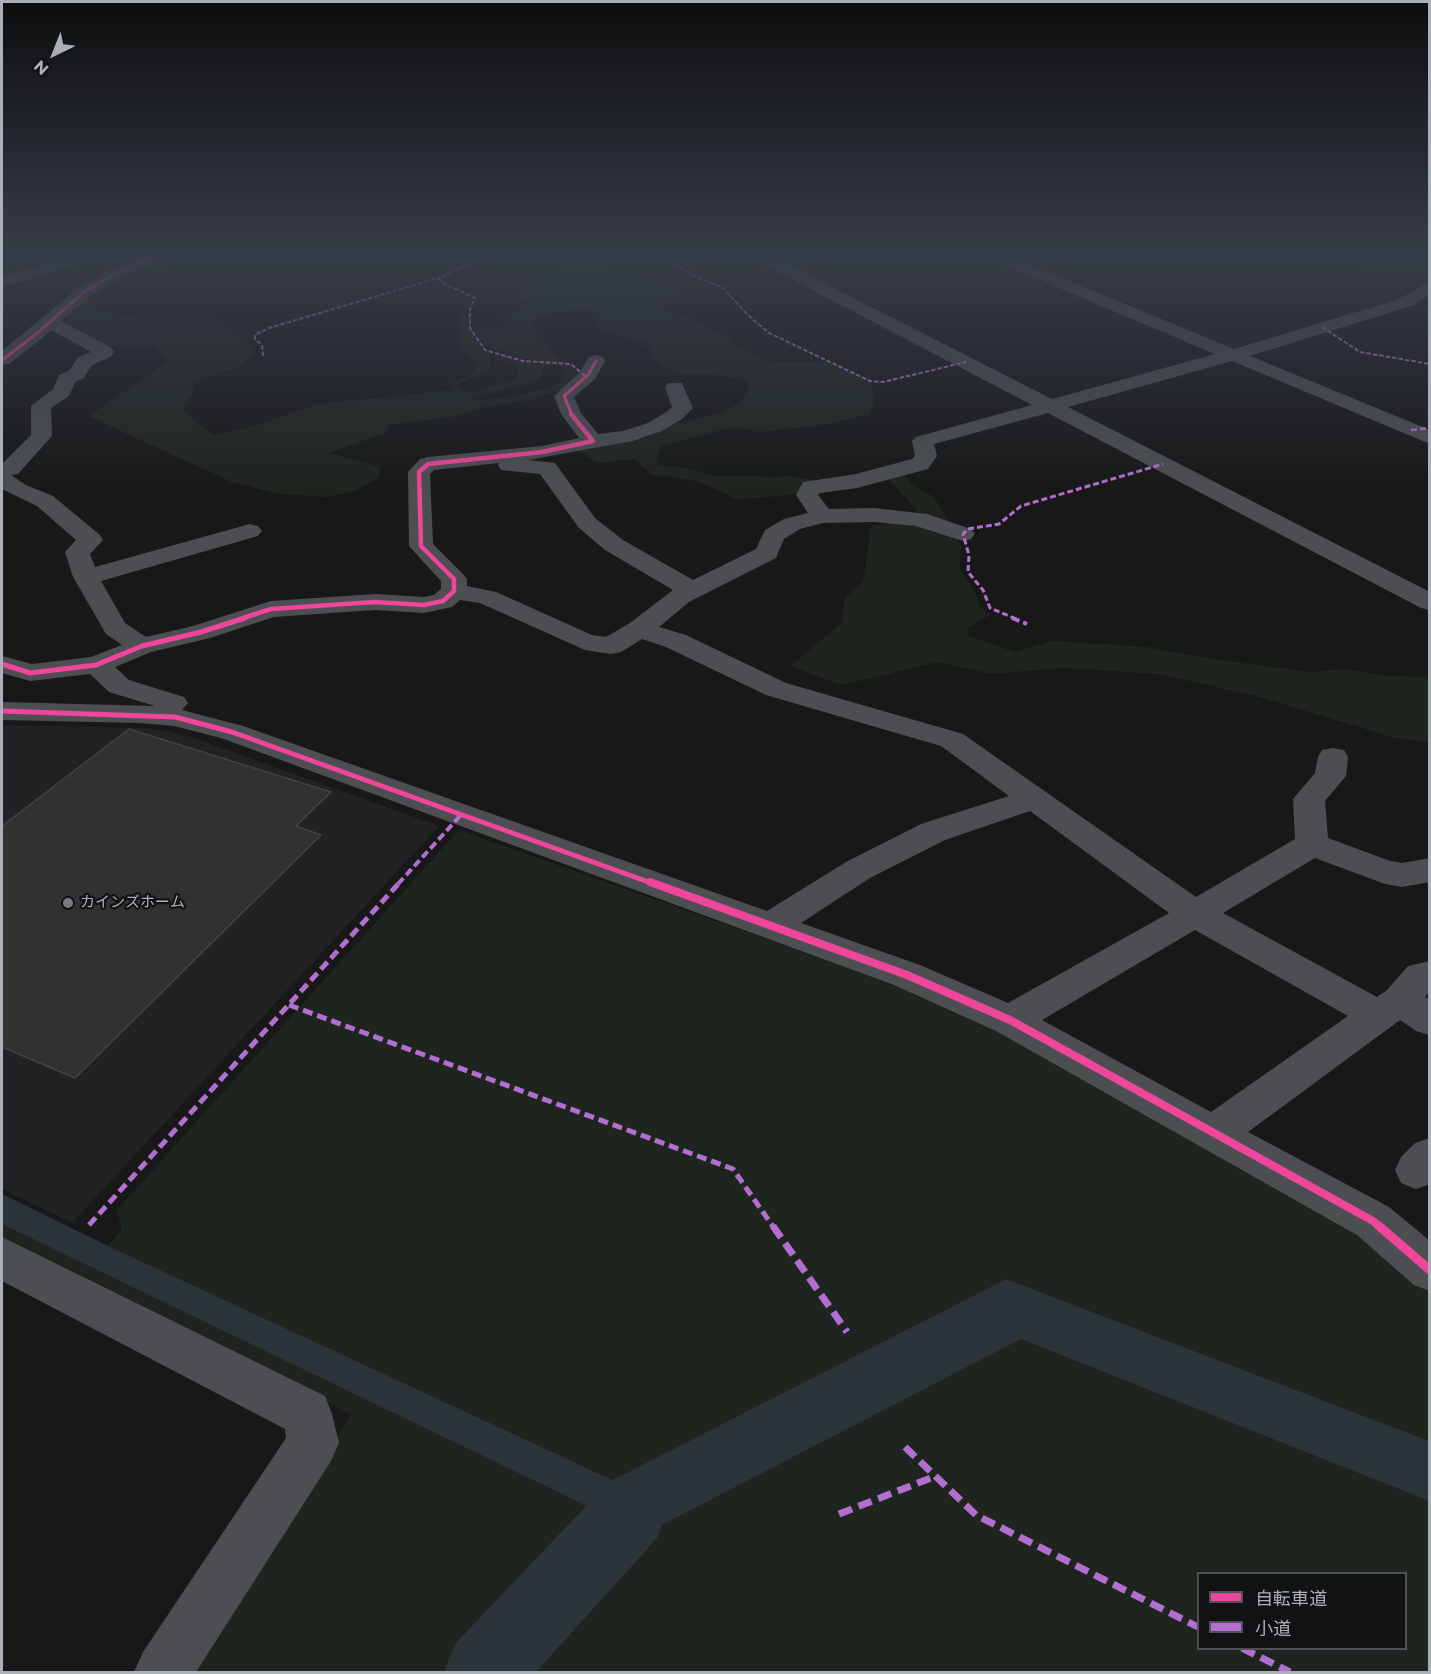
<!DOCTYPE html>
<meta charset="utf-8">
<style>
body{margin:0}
#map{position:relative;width:1431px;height:1674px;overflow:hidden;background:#181818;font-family:Montserrat,"Noto Sans JP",sans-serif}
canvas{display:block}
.frame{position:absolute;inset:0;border:3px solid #aab0b8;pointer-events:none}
.legend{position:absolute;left:1197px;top:1572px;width:210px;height:78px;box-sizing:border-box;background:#121214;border:2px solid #4f5156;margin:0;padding:8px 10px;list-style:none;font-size:18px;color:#aab0b8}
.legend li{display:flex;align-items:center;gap:12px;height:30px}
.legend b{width:30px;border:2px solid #4f5156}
.north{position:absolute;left:24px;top:24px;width:60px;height:60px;-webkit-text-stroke:4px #121214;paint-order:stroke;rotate:223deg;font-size:16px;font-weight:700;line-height:24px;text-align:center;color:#aab0b8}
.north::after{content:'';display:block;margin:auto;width:21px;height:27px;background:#aab0b8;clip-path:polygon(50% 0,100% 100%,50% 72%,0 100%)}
</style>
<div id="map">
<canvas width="1431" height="1674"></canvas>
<div class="frame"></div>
<ul class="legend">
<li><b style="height:8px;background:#ed469a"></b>自転車道</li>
<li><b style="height:8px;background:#b36fd0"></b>小道</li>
</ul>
<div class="north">N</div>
</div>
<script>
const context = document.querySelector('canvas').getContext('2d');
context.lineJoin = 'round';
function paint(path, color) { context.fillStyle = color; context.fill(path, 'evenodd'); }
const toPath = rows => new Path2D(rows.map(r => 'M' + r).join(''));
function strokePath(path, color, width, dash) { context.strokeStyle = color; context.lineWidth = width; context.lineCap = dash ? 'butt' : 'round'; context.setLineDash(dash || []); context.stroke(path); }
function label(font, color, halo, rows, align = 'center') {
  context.font = font + ' Montserrat,"Noto Sans JP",sans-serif'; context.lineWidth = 4.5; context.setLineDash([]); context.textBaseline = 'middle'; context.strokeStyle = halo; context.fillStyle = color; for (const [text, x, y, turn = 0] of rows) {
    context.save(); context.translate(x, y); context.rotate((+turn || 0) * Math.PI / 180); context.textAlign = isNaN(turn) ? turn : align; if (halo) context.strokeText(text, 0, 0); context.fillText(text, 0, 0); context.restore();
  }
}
paint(toPath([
 [2,725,136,728,163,730,194,738,439,826,72,1223,2,1189]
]), '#222224');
paint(toPath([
 [168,258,177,258,148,270,103,294,94,309,140,319,217,319,245,336,254,352,239,367,192,383,195,390,183,411,213,435,248,428,317,404,452,390,450,384,475,372,476,360,461,350,460,316,463,307,470,301,464,313,470,328,481,349,491,354,488,372,458,384,467,394,517,378,517,368,492,357,498,354,535,364,547,363,521,358,488,347,473,329,503,326,501,316,529,306,518,297,523,282,537,275,555,275,575,268,607,271,619,277,651,274,650,278,675,287,682,293,658,297,665,306,659,307,666,312,684,315,731,338,731,343,766,361,833,363,870,381,875,397,870,414,828,424,760,432,734,427,662,446,657,456,658,465,686,468,712,476,756,476,772,478,787,476,827,482,830,487,781,496,737,499,697,481,651,474,634,459,598,463,579,451,649,437,668,425,716,415,740,403,747,392,748,381,721,375,677,374,652,359,650,348,638,339,625,338,602,330,588,308,538,315,531,325,559,360,573,365,578,372,575,383,556,392,529,400,480,408,456,416,389,425,384,433,329,453,380,467,378,478,356,491,328,497,278,494,232,482,88,416,166,363,154,346,100,346,74,326,60,325,76,304,113,281],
 [552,365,562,367,568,372,564,374,564,381,547,388,507,397,481,400,470,398,478,398,487,393,534,383,542,375,544,367],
 [1345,258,1429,258,1429,277,1374,269],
 [902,472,913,486,934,497,953,528,961,547,960,570,976,594,978,605,990,615,968,627,968,636,1015,652,1053,641,1147,647,1219,660,1312,672,1345,669,1386,676,1429,677,1429,742,1395,738,1260,697,1159,674,1060,668,992,674,938,662,841,685,791,666,841,623,845,598,863,582,871,526,908,522,919,513,886,476],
 [459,830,829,961,930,999,986,1024,1362,1232,1429,1289,1429,1441,1006,1279,614,1480,108,1246,122,1230,117,1210],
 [2,1223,593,1509,597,1522,457,1672,185,1672,351,1414,2,1239],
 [1021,1339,1429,1501,1429,1672,500,1672,608,1553],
 [1198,1574,1406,1574,1406,1648,1198,1648]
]), '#1e251f');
paint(toPath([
 [2,1194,108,1246,613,1480,1006,1279,1429,1441,1429,1501,1021,1339,608,1553,593,1509,2,1224]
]), '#2c343a');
paint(toPath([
 [631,1476,657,1486,667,1512,657,1538,536,1672,444,1672,455,1644,605,1486,631,1476]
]), '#2c343a');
const building = toPath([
 [129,729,331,792,296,826,321,835,75,1078,2,1047,2,826,129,729]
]);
paint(building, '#313132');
strokePath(building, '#404244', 1.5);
paint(toPath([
 [63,258,85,258,83,261,41,276,2,286,2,276,63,258],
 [755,258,775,258,1052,399,1215,354,995,261,993,258,1014,258,1234,349,1383,304,1402,297,1430,281,1430,294,1414,305,1250,356,1430,430,1430,444,1232,361,1068,407,1430,592,1430,610,1421,608,1048,413,934,444,937,456,928,469,857,488,820,493,818,495,829,509,874,508,927,514,971,529,975,534,971,539,963,541,916,526,874,522,823,523,800,529,784,539,776,558,689,602,659,627,686,635,786,683,963,734,1196,897,1295,839,1293,799,1315,773,1318,757,1322,750,1333,748,1344,750,1348,757,1346,776,1325,801,1328,838,1390,861,1402,863,1430,858,1430,882,1402,887,1385,884,1315,858,1223,913,1377,997,1387,990,1408,966,1430,961,1430,991,1425,997,1430,1000,1430,1035,1416,1031,1400,1020,1248,1132,1389,1207,1430,1241,1430,1291,1414,1285,1357,1235,996,1031,894,985,221,738,174,726,140,723,2,720,2,702,155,706,109,692,90,674,30,681,2,673,2,656,32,664,91,657,122,645,106,634,73,577,65,552,76,540,37,506,2,489,2,464,31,435,31,406,53,389,59,375,70,370,78,357,91,352,51,330,41,328,38,324,41,320,47,319,61,321,112,348,114,352,112,356,92,365,84,378,75,382,69,396,51,408,52,436,18,474,11,475,26,485,53,496,100,535,103,540,90,554,95,567,250,524,258,526,262,531,258,536,101,581,125,623,146,637,193,626,271,601,375,594,424,597,434,595,441,589,441,581,409,546,408,472,420,459,428,457,542,446,579,438,561,414,554,396,580,372,589,357,596,355,603,357,605,361,595,379,574,397,581,413,598,434,623,431,648,423,668,411,672,407,665,387,668,383,682,383,693,408,682,419,662,431,633,441,528,460,555,463,595,518,623,540,693,580,756,549,765,530,784,519,808,513,796,495,803,482,856,474,912,459,915,456,912,441,916,437,1032,405,757,261,755,258],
 [499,463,498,465,501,470,540,474,579,528,605,550,673,590,630,623,606,637,592,635,496,592,467,586,467,579,463,574,433,544,430,474,434,470,499,463],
 [460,600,480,603,585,650,611,654,621,652,642,639,666,647,766,695,941,746,1009,796,921,824,846,862,767,911,243,726,182,710,188,703,184,697,129,680,115,667,151,652,210,638,274,617,375,610,424,613,452,607,460,600],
 [1030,811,1169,913,1008,1003,920,965,801,923,870,878,945,840,1030,811],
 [1195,930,1348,1016,1211,1112,1042,1020,1195,930],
 [1430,1138,1430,1184,1416,1189,1401,1183,1395,1170,1401,1157,1415,1143,1430,1138],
 [2,1237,325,1396,332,1414,339,1443,331,1461,196,1672,134,1672,143,1652,286,1438,285,1429,2,1281,2,1237]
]), '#4c4e51');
paint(toPath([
 [141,258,163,258,161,261,124,275,90,296,41,339,9,364,2,365,2,351,78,288,112,269,141,258]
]), '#4a4a4d');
strokePath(toPath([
 [664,258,673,261,694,276,723,288,748,315,769,333,870,381,883,382,966,362],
 [438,278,445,284,475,298,470,309,470,328,485,350,523,361,571,364,584,375,585,379],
 [1322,327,1360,352,1430,364],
 [263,356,262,345,255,339,255,335,269,328,438,278,484,258]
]), '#b36fd0', 2, [4.5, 2]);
strokePath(toPath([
 [1411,430,1430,428],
 [1016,619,990,608,983,590,968,572,969,555,963,534,968,529,999,524,1021,506,1163,464]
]), '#b36fd0', 3, [6, 3]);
strokePath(toPath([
 [1012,618,1027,624],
 [398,884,460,816]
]), '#b36fd0', 4, [8, 4]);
strokePath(toPath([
 [289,1005,733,1169,774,1228],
 [89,1225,400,882]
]), '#b36fd0', 5, [10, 5]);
strokePath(toPath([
 [773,1226,847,1332],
 [905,1447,976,1515,1198,1627],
 [839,1514,936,1476],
 [1242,1648,1290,1672]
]), '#b36fd0', 7, [14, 7]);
strokePath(toPath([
 [2,360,35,335,84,292,118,272,155,258],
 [572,415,564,396,588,375,596,361]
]), '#ed469a', 3);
strokePath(toPath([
 [240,619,271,609,375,602,424,605,443,601,454,591,454,579,421,546,419,472,428,464,542,452,593,441,571,414]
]), '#ed469a', 4.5);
strokePath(toPath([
 [2,664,30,673,96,665,142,646,201,632,245,618],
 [2,711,175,717,232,732,654,884]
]), '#ed469a', 5);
strokePath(toPath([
 [650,882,907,975,1010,1020,1373,1221,1381,1228]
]), '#ed469a', 8);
strokePath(toPath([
 [1379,1226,1430,1270]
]), '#ed469a', 9);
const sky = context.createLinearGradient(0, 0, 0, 492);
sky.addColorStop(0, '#0d0d0d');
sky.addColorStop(0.52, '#373d48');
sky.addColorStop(1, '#373d4800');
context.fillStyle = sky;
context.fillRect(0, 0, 1431, 492);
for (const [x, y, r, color] of [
 [68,903,6,"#777b80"]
]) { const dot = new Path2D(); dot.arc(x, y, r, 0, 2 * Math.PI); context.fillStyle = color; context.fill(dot); strokePath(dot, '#121214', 2); }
label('15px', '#aab0b8', '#121214', [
 ["カインズホーム",80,903]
], 'left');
</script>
